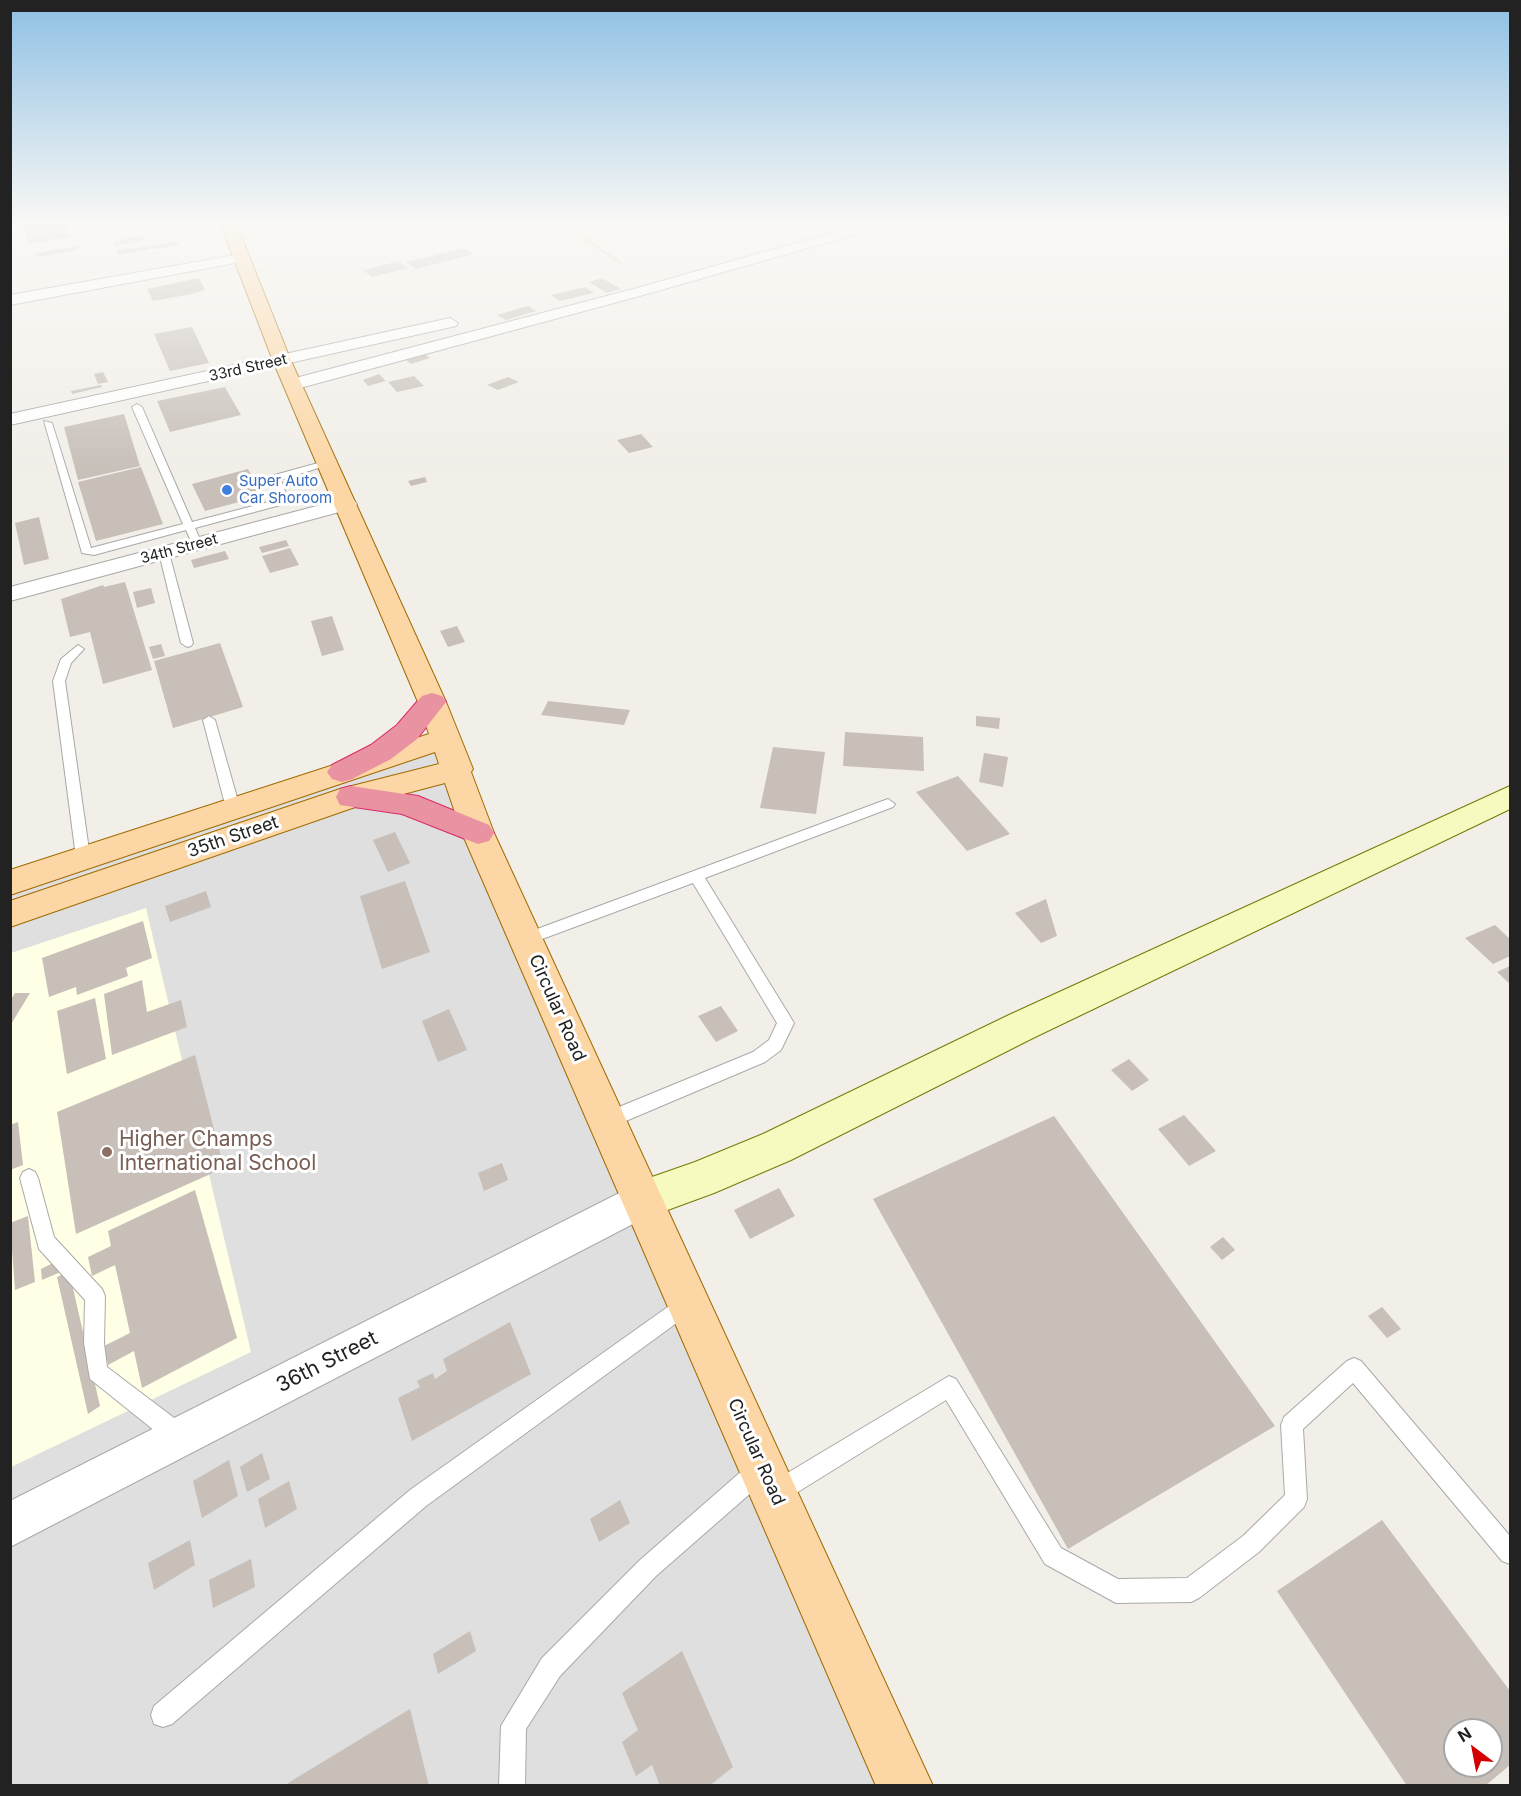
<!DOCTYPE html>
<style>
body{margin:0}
#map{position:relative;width:1521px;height:1796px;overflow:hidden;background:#f2efe9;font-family:Inter,sans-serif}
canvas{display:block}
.frame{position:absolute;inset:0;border:12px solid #222;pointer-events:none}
.north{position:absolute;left:1443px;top:1718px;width:60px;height:60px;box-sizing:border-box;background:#fff;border:2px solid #a7a7a7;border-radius:50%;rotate:328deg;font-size:16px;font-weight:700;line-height:24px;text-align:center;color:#222}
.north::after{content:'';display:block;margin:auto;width:21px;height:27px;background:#d40000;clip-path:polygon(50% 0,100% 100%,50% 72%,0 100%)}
</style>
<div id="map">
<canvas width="1521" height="1796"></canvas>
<div class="frame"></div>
<div class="north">N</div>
</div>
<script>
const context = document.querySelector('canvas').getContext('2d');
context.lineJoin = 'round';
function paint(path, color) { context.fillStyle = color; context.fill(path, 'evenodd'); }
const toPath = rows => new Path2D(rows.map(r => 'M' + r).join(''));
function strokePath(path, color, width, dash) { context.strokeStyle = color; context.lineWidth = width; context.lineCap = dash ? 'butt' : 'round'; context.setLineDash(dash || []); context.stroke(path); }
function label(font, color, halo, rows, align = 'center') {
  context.font = font + ' Inter,sans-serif'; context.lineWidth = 6; context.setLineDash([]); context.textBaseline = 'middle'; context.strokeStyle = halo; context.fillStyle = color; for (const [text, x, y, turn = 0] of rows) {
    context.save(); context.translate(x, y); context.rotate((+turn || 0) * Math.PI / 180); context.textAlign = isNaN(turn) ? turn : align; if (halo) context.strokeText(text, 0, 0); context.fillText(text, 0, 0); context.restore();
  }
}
paint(toPath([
 [433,739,879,1785,11,1785,10,885]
]), '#e0dfdf');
paint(toPath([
 [146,908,251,1352,11,1467,11,953]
]), '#ffffe5');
paint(toPath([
 [22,223,65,223,71,237,29,244],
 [110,223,158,223,158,224,115,231],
 [142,234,145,241,115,246,114,242],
 [177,242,179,245,155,249,149,246,151,249,119,255,116,250],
 [77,246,78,250,37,257,36,253],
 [464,248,474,254,416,269,406,262],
 [399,261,408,268,372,277,363,270],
 [199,278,205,290,192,294,153,301,147,289],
 [602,278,621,289,607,293,589,282],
 [585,287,594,293,560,301,551,295],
 [528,306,536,311,506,320,497,315],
 [192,327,209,363,170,371,154,334],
 [424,353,430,358,411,364,405,359],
 [103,372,108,382,98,384,94,374],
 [379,374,386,381,368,386,363,380],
 [414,376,424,386,397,392,388,382],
 [508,377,519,382,498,390,487,385],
 [101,385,102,387,72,394,71,391],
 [225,387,241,415,170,432,157,401],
 [124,414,140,466,78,480,64,427],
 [641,434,653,447,629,453,617,440],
 [141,467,163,524,96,541,78,482],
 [248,469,262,496,205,511,192,484],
 [425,477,427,482,411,486,408,481],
 [39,517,49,559,24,565,15,523],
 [286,540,289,546,262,553,259,547],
 [290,548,299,565,270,573,262,556],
 [225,551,229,559,194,568,191,560],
 [125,582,152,670,103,684,90,632,70,637,61,599,103,585,104,587],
 [151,588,155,603,137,608,133,592],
 [332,616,344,650,322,656,311,621],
 [457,626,465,642,448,647,440,631],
 [220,643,243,707,173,728,154,661],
 [161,644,165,656,153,659,149,647],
 [548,701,630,710,624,725,541,715],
 [976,716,1000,718,999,729,976,726],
 [845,732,923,737,924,771,843,766],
 [773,747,825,752,816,814,760,808],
 [984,753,1008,757,1003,787,979,782],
 [958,776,1010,834,967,851,916,792],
 [395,832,410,863,388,872,373,840],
 [405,881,430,952,382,969,360,896],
 [206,891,211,907,170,922,165,906],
 [1046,899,1057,936,1041,943,1015,913],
 [143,921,152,958,126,968,128,976,77,995,76,987,49,997,42,958],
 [1495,925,1510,939,1510,956,1493,964,1465,938],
 [1510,966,1510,984,1497,972],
 [142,980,147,1012,181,1000,187,1027,112,1055,104,994],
 [15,993,30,993,10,1026,10,1001],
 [95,998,106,1059,67,1074,57,1011],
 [721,1006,738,1031,716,1042,698,1016],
 [449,1009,467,1050,438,1062,422,1021],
 [195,1055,224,1168,76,1234,57,1112],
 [1129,1059,1149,1080,1132,1091,1111,1070],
 [1184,1115,1216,1151,1189,1166,1158,1129],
 [1054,1116,1275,1426,1068,1549,873,1199],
 [18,1122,23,1165,10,1170,10,1125],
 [502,1163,508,1180,484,1191,478,1173],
 [779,1188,795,1216,750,1239,734,1210],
 [195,1190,237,1338,142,1388,134,1351,108,1365,104,1346,130,1333,115,1265,92,1276,88,1257,111,1246,108,1231],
 [28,1216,35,1282,15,1290,10,1223],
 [1223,1237,1235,1250,1222,1260,1210,1247],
 [61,1259,63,1271,42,1280,41,1269],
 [69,1271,100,1406,88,1414,57,1277],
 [1382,1307,1401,1329,1387,1338,1368,1316],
 [510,1322,531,1374,412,1441,398,1398,420,1387,417,1381,433,1373,435,1379,447,1371,443,1359],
 [262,1453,270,1479,247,1492,240,1467],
 [229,1460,238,1496,202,1518,193,1481],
 [289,1481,297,1509,265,1528,258,1499],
 [620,1500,630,1523,599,1542,590,1519],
 [1382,1520,1510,1691,1510,1765,1485,1786,1407,1786,1277,1591],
 [1455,1730,1491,1730,1491,1766,1455,1766],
 [190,1540,195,1565,154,1590,148,1563],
 [251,1559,255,1587,213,1608,209,1580],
 [470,1631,476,1651,438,1674,433,1654],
 [682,1651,733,1767,709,1786,660,1786,652,1765,636,1776,622,1742,638,1730,622,1693],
 [410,1709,429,1786,289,1786,288,1783]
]), '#c7bfb8');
const lane = toPath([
 [95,223,101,223,101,224,98,226,95,223],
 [137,404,142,407,192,522,276,500,271,476,329,460,334,463,281,480,288,499,284,504,195,528,202,544,201,546,193,546,186,530,94,555,82,553,44,421,52,423,91,548,183,524,132,407,137,404],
 [164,550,169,553,193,643,191,646,187,647,181,643,159,553,164,550],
 [78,645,84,649,71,663,65,681,90,857,83,862,76,857,53,681,61,659,78,645],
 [209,716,215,720,240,808,233,813,226,808,203,720,209,716],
 [888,799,895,804,893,807,705,878,794,1023,781,1050,765,1062,614,1126,608,1128,602,1126,599,1120,602,1114,753,1052,769,1040,777,1023,693,883,526,945,521,943,518,939,521,935,888,799],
 [29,1169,35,1172,38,1178,54,1237,102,1289,105,1296,104,1343,107,1367,186,1427,189,1435,186,1443,178,1446,170,1443,90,1379,84,1343,85,1300,39,1249,20,1178,23,1172,29,1169],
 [686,1294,693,1297,696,1304,693,1311,426,1506,172,1724,163,1727,154,1724,151,1715,154,1706,410,1490,686,1294],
 [1354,1358,1361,1361,1510,1536,1510,1564,1502,1561,1353,1383,1303,1429,1307,1499,1304,1507,1259,1552,1199,1598,1191,1602,1116,1603,1045,1564,946,1400,785,1500,777,1503,769,1500,766,1492,769,1484,949,1376,956,1379,1061,1548,1118,1579,1187,1578,1243,1536,1285,1495,1281,1425,1284,1417,1347,1361,1354,1358],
 [760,1459,768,1462,771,1470,768,1478,656,1576,560,1676,526,1729,525,1786,499,1786,501,1726,542,1658,640,1560,752,1462,760,1459]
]);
const street = toPath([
 [866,223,887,223,885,226,647,294,300,388,288,388,285,384,288,380,637,288,866,223],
 [241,254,246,255,248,258,246,261,10,305,10,295,241,254],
 [450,318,458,323,456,326,10,425,10,414,450,318],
 [347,498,354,500,357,504,354,508,10,601,10,587,347,498],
 [643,1181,656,1186,662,1199,656,1212,10,1547,10,1501,643,1181]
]);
const secondary = toPath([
 [1510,786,1510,809,1035,1037,791,1160,714,1193,643,1219,629,1213,622,1199,629,1185,695,1162,763,1134,1009,1015,1510,786]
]);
const primary = toPath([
 [220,223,236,223,291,361,446,702,473,769,471,772,494,833,933,1786,876,1786,462,833,445,783,358,806,10,927,10,901,340,789,439,764,435,752,10,895,10,870,429,734,418,702,273,361,220,223]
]);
const highway = toPath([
 [432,693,442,696,446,702,417,739,391,759,352,779,342,782,332,779,327,772,332,765,371,745,397,725,422,696,432,693],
 [351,786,418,796,489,825,494,833,489,841,478,844,402,814,340,805,336,797,340,789,351,786]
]);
strokePath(lane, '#a9a9a9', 2);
strokePath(street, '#a9a9a9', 2);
strokePath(secondary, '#707d05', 2);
strokePath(primary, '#a06b00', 2);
strokePath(highway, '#dc2a67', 2);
strokePath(toPath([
 [539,223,559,237],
 [560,223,621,263]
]), '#fa8072', 2, [1.5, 1.5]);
paint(lane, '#fff');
paint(street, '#fff');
paint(secondary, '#f7fabf');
paint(primary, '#fcd6a4');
paint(highway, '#e892a2');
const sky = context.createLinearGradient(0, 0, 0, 474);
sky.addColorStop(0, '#8fc0e4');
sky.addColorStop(0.47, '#f9f8f5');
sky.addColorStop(1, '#f9f8f500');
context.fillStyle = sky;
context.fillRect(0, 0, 1521, 474);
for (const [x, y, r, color] of [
 [227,490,6,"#3f7fe0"],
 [107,1152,6,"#8d6e63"]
]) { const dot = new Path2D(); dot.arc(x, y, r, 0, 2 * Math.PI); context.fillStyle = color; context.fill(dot); strokePath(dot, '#fff', 2); }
label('15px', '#222', '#fff', [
 ["33rd Street",248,368,-13],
 ["34th Street",179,549,-15]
]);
label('15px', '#366cbe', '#fff', [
 ["Super Auto",239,481],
 ["Car Shoroom",239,498]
], 'left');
label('18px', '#222', '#fff', [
 ["35th Street",233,837,-19],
 ["Circular Road",557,1008,66],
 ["Circular Road",756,1452,66]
]);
label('21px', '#785e54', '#fff', [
 ["Higher Champs",119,1140],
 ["International School",119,1164]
], 'left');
label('21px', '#222', '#fff', [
 ["36th Street",327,1362,-27]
]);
</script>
